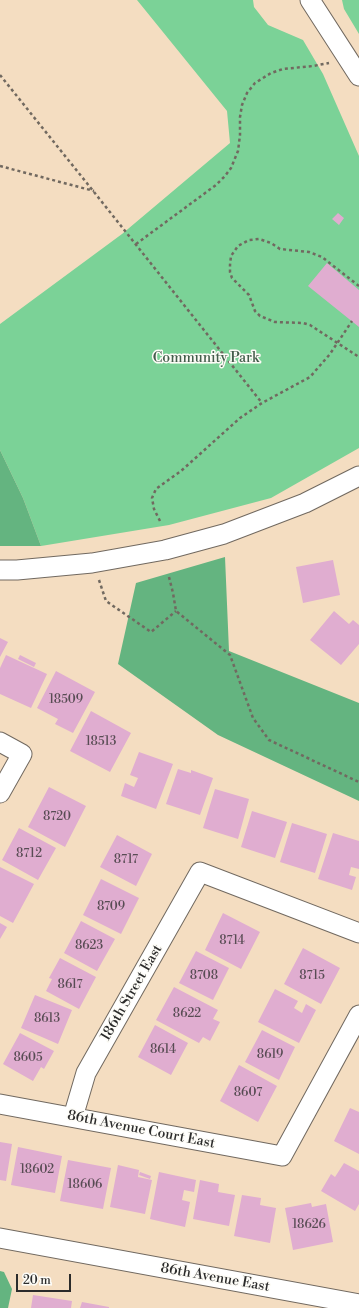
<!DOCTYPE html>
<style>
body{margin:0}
#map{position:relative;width:359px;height:1308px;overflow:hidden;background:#f4ddc1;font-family:"Libre Bodoni",serif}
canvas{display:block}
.scale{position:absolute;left:16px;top:1274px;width:55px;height:18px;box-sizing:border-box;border:2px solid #2b2b2b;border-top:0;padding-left:5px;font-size:12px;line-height:14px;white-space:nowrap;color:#2b2b2b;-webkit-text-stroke:3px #fdfcf7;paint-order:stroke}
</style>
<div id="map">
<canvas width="359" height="1308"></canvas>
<div class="scale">20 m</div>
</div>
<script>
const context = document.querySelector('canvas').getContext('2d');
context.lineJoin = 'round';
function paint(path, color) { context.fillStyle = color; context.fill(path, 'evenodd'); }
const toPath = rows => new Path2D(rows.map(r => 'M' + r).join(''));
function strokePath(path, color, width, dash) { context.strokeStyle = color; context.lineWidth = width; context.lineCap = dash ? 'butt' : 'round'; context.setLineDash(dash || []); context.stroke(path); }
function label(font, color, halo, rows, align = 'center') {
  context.font = font + ' "Libre Bodoni",serif'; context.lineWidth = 3; context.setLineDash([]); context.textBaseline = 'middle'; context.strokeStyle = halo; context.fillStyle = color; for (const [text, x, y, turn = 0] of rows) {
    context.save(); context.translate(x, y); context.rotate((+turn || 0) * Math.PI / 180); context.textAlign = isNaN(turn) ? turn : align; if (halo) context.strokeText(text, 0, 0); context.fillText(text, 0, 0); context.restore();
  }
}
paint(toPath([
 [137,0,253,0,254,7,268,25,303,40,323,74,359,156,359,448,271,498,169,525,41,546,23,498,0,450,0,324,122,234,230,143,227,111],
 [342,0,359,0,359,34,344,9]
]), '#7bd297');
paint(toPath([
 [0,450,23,498,41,546,0,546],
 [225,557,229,651,359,703,359,801,218,735,118,664,136,583],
 [0,1271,4,1272,12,1289,8,1308,0,1308]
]), '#64b480');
paint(toPath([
 [338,213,344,218,339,225,332,219],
 [327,263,359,290,359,327,308,286],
 [333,560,340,595,303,603,296,567],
 [334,611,349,624,353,620,359,625,359,644,341,665,310,640],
 [0,638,8,642,0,657],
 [6,655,47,674,31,708,0,694,0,668],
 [20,655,36,663,34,667,18,659],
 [56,671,95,692,73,733,55,724,58,719,37,708],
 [91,711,131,733,110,772,70,751],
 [139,752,173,764,156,809,121,796,125,783,134,787,138,778,130,775],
 [178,769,191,773,191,770,213,778,200,815,166,804],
 [49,787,86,806,65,847,28,827],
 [215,789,249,799,238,839,203,828],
 [252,811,287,822,275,858,241,847],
 [292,823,327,834,315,873,280,862],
 [19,828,56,848,38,880,2,860],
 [333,833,359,841,359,869,351,867,349,875,356,877,352,890,318,879],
 [117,835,152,854,136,886,100,867],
 [0,867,34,884,13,923,0,916],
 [101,879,139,898,121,934,83,915],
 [223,913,260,932,241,969,205,950],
 [81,921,115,939,97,971,64,953],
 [0,923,7,927,0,939],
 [303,948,340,968,321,1004,284,984],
 [196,951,229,968,213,1000,179,983],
 [60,958,96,977,79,1009,46,991,52,979,49,978],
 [174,987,218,1010,213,1019,220,1022,210,1041,203,1037,199,1043,156,1020],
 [275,989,298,1001,294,1008,302,1013,306,1004,316,1010,299,1043,258,1022],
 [35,995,72,1010,58,1044,21,1028],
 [155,1025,188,1043,171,1075,138,1057],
 [262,1030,295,1047,279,1080,245,1062],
 [20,1033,54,1051,44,1069,41,1067,33,1081,3,1064],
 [239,1065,277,1086,258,1122,220,1101],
 [350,1108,359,1112,359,1154,334,1141],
 [0,1142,12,1144,6,1181,0,1180],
 [18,1147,62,1156,55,1193,11,1185],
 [68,1160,111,1168,103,1209,60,1201],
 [344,1163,359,1171,359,1204,355,1211,321,1191,331,1174,335,1177],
 [118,1165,139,1170,138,1177,152,1180,145,1214,110,1207],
 [140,1172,151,1176,150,1179,139,1175],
 [159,1172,196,1180,194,1192,184,1190,182,1200,190,1202,185,1227,150,1219],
 [200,1180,219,1184,218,1192,235,1195,229,1226,193,1219],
 [242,1195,261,1198,260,1205,276,1208,270,1243,234,1236],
 [311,1203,312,1207,326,1204,333,1242,293,1250,285,1208],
 [33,1295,72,1301,71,1308,31,1308],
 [82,1302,109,1307,109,1308,80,1308]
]), '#e0add0');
const minor = toPath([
 [310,0,359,76],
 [0,570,17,570,92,563,165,550,224,534,305,503,359,476],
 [0,742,22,754,0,793],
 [0,1104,282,1156,359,1015],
 [73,1117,86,1073,200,872,359,933],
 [0,1238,359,1304]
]);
strokePath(minor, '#716960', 21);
strokePath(toPath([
 [0,75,94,192,262,403],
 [0,166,94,191],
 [136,244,216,185,225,176,231,168,238,151,240,135,240,117,242,105,247,93,255,83,271,73,283,69,313,66,329,63],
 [359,286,322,257,309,252,280,249,271,243,259,239,249,240,238,246,231,256,230,265,230,272,232,278,249,295,255,311,260,316,275,322,303,323,310,325,359,357],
 [160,521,154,509,152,498,156,489,181,471,240,418,262,403,310,377,330,354,352,321],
 [169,577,173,593,176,611,230,655,253,718,269,740,359,782],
 [99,580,106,601,151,632,176,611]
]), '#716960', 2.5, [3, 3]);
strokePath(minor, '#fff', 19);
label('12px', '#584c54', null, [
 ["18509",66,700],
 ["18513",101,742],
 ["8720",57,817],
 ["8712",29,854],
 ["8717",126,860],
 ["8709",111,907],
 ["8714",232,941],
 ["8623",89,946],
 ["8708",204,976],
 ["8715",312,976],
 ["8617",70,985],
 ["8622",187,1014],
 ["8613",47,1019],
 ["8614",163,1050],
 ["8619",270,1055],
 ["8605",28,1058],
 ["8607",248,1093],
 ["18602",37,1170],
 ["18606",85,1185],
 ["18626",309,1225]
]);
label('14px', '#435d4b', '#fdfcf7', [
 ["Community Park",206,359]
]);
label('14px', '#2b2b2b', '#fdfcf7', [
 ["186th Street East",132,993,-60],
 ["86th Avenue Court East",141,1130,11],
 ["86th Avenue East",215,1278,10]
]);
</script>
